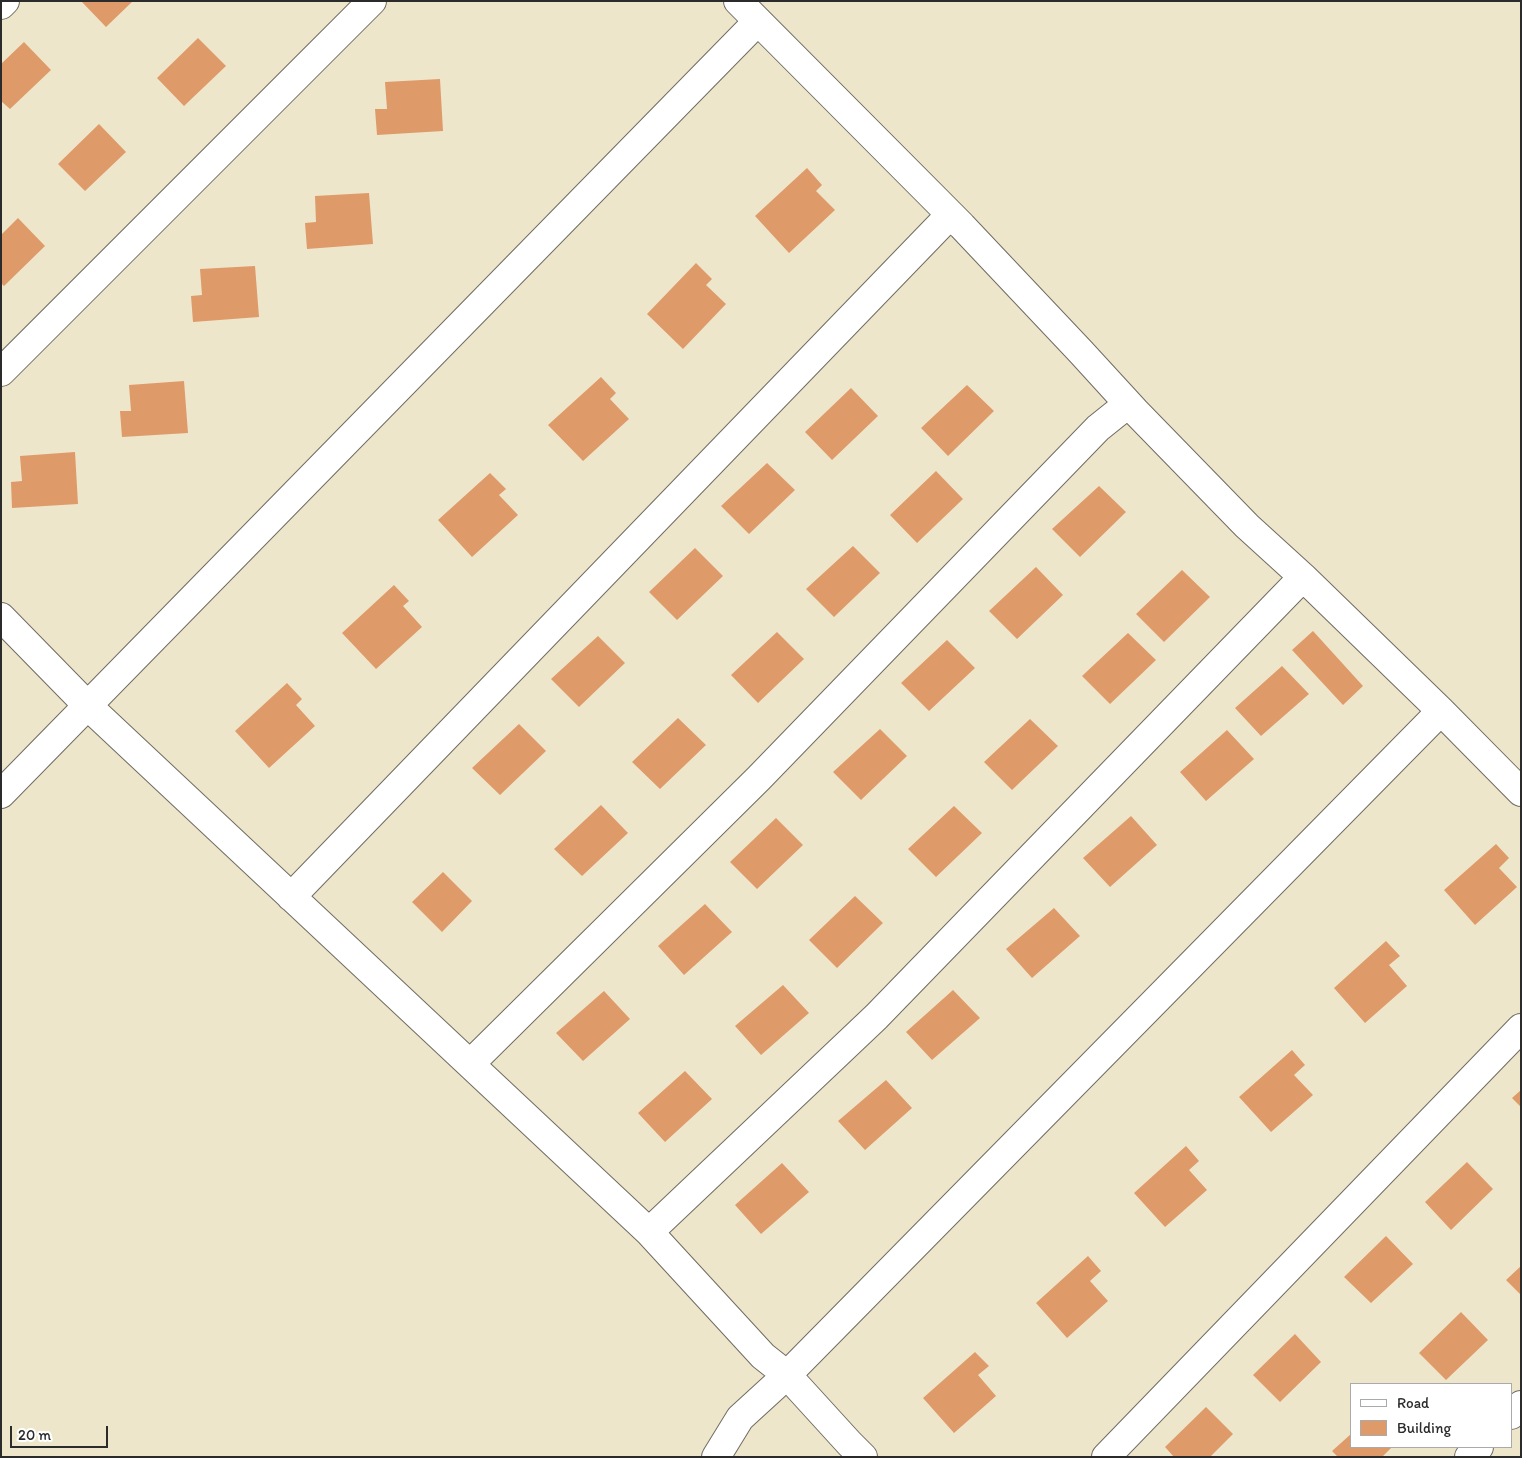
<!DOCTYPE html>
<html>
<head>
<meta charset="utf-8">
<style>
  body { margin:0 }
  #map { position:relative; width:1522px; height:1458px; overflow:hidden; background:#eee6ca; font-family:Itim,sans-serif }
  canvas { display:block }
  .frame { position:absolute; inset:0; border:2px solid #2b2b2b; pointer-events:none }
  .legend { position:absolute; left:1350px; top:1383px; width:162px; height:65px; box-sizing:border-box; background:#fff; border:1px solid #aaa; margin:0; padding:6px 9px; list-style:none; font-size:15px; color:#2b2b2b }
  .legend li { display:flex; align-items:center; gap:10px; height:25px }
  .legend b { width:25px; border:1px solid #aaa }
  .scale { position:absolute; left:10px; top:1426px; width:98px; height:22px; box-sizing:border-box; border:2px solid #2b2b2b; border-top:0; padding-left:6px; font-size:15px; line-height:18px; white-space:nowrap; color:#2b2b2b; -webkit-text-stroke:4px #fff; paint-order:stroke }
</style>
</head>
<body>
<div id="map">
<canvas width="1522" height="1458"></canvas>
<div class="frame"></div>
<ul class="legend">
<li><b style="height:6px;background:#fff"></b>Road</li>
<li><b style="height:14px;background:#df9a6a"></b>Building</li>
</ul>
<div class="scale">20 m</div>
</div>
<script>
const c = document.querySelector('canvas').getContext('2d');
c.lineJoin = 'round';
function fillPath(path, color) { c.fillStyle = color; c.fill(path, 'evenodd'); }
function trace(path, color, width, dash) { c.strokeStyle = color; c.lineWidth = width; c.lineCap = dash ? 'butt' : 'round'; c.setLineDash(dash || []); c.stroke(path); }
fillPath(new Path2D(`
  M81,1h52l-27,26z
  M198,38l28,28 -42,40 -27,-28z
  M24,42l27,28 -41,39 -9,-8v-37z
  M440,79l3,52 -66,4 -2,-26h12l-2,-27z
  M99,124l27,28 -41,39 -27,-27z
  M807,168l15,17 -6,6 19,19 -46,43 -34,-37z
  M369,193l4,51 -66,5 -2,-26 11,-1 -1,-26z
  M18,218l27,28 -41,40 -3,-3v-48z
  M696,263l16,16 -6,6 20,19 -43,45 -36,-35z
  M255,266l4,51 -66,5 -2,-26 11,-1 -2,-26z
  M601,377l15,16 -6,6 19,20 -46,42 -35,-36z
  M184,381l4,52 -66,4 -2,-26h11l-2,-26z
  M967,385l27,26 -46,45 -27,-28z
  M851,388l27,28 -46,44 -27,-28z
  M75,452l3,52 -66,4 -1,-26 11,-1 -2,-25z
  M767,463l28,27 -46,44 -28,-28z
  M936,471l27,28 -46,44 -27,-28z
  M490,473l16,16 -7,6 19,20 -46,42 -34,-37z
  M1099,486l27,26 -46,45 -28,-28z
  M853,546l27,27 -46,44 -28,-28z
  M695,548l28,28 -46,44 -28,-28z
  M1036,567l27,28 -46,44 -28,-28z
  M1182,570l28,27 -46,45 -28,-28z
  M394,585l15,16 -6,5 19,21 -46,42 -34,-36z
  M1313,631l50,55 -20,19 -51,-55z
  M777,632l27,27 -46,44 -27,-28z
  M1128,633l28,27 -46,44 -28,-28z
  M598,636l27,27 -46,44 -28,-28z
  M947,640l28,28 -46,43 -28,-28z
  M1282,666l27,28 -48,42 -26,-28z
  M287,683l15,16 -6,6 19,21 -46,42 -34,-37z
  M678,718l28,27 -46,44 -28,-27z
  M1030,719l28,27 -46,44 -28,-28z
  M519,724l27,27 -46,44 -28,-27z
  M880,729l27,27 -46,44 -28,-28z
  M1227,730l27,29 -48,42 -26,-29z
  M601,805l27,28 -46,43 -28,-27z
  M954,806l28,27 -46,44 -28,-28z
  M1131,816l26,29 -47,42 -27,-29z
  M776,818l27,27 -46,44 -27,-27z
  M1496,844l13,14 -10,10 18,19 -42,38 -31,-35z
  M443,872l29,29 -30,31 -30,-30z
  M855,896l28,27 -46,45 -28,-28z
  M705,904l27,28 -48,43 -26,-29z
  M1054,908l26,28 -48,42 -26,-29z
  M1386,941l14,15 -11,9 18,21 -42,37 -31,-35z
  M783,985l26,28 -48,42 -26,-29z
  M953,990l27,28 -48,42 -26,-28z
  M604,991l26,28 -47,42 -27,-28z
  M1292,1050l13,15 -11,10 19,20 -42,37 -32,-35z
  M685,1071l27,28 -47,43 -27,-29z
  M886,1080l26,28 -47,42 -27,-29z
  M1521,1090v17l-9,-9z
  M1186,1146l13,15 -10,9 18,20 -42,37 -31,-34z
  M1467,1162l26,27 -42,41 -26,-28z
  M782,1163l27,29 -48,42 -26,-29z
  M1386,1236l27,28 -42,39 -27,-26z
  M1088,1256l13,15 -11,10 18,20 -41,37 -31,-35z
  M1521,1266v29l-15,-15z
  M1461,1312l27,28 -42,40 -27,-27z
  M1295,1334l26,28 -41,40 -27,-27z
  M975,1352l14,14 -11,9 18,21 -42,37 -31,-35z
  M1206,1407l27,27 -23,23h-36l-9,-10z
  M1351,1434v13h41l-10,10h-44l-6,-6z`), '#df9a6a');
const street = new Path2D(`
  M738,1l224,225 119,126 54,59 112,115 56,51 138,134 80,81
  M1,5l4,-4
  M1,372l371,-371
  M1,617l88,90 560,525 114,124 24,19 62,68 14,14
  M1,794l757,-773
  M291,897l659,-682
  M470,1064l289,-286 339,-350 30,-24
  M649,1232l227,-215 427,-440
  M1511,1415l10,-10
  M716,1457l24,-39 47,-43 654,-664
  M1106,1457l415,-429
  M1469,1457l10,-10`);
trace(street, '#6f6c63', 30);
trace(street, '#fff', 28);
</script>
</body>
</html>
